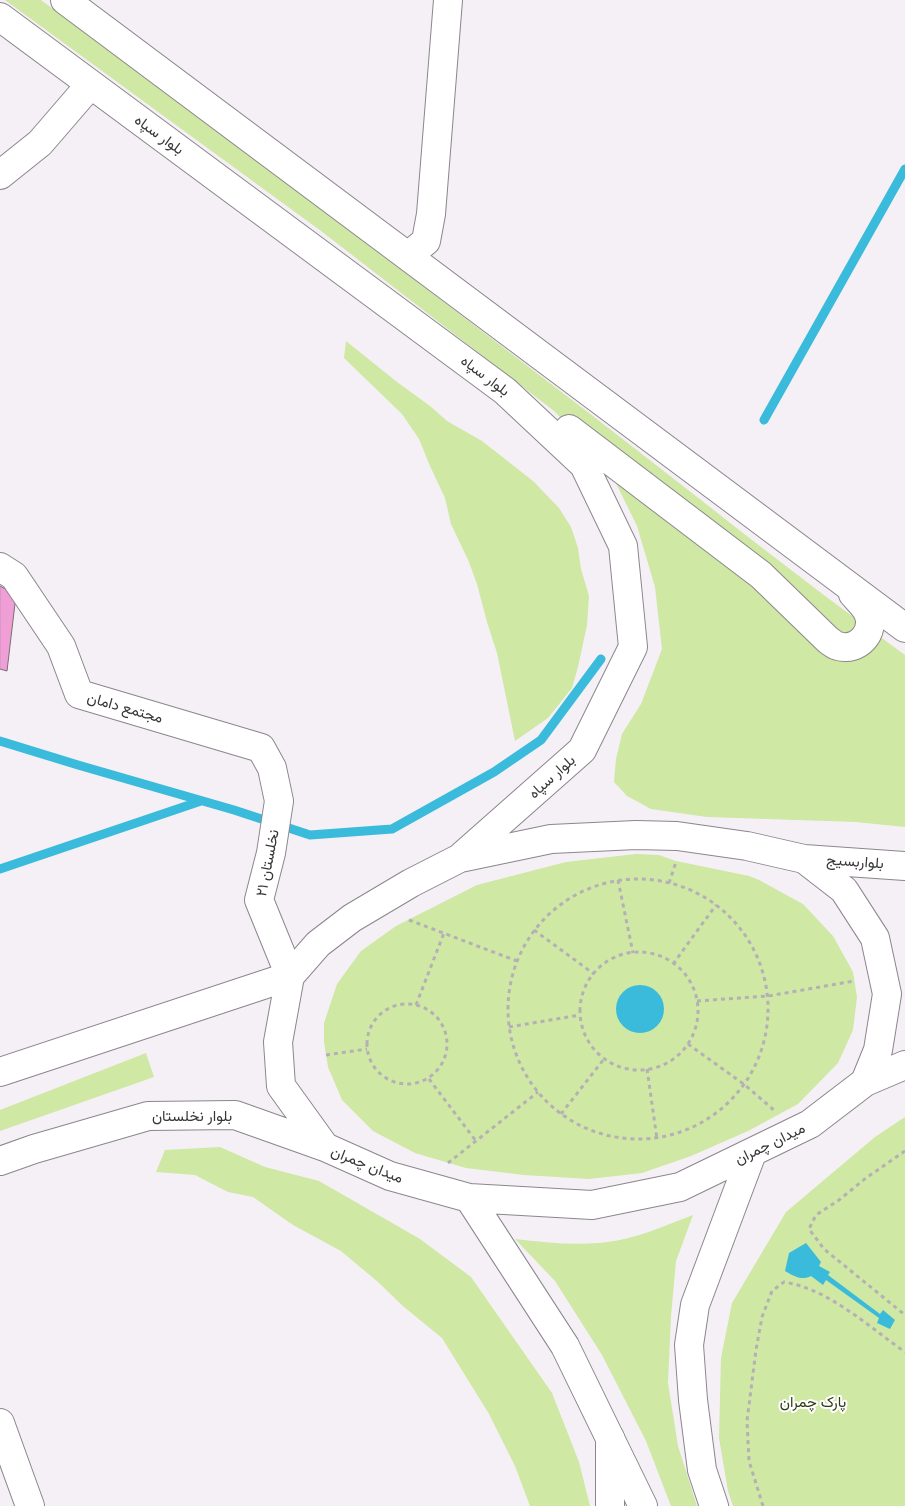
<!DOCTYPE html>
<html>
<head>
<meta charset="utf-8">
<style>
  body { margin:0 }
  canvas { display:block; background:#f5eff6 }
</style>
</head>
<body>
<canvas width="905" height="1506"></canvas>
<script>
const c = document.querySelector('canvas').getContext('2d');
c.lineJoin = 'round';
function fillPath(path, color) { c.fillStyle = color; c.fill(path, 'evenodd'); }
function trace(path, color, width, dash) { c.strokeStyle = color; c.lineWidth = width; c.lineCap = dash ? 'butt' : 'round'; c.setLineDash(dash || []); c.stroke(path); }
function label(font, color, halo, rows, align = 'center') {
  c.font = font + ' Montserrat,Vazirmatn,sans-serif'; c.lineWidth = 4; c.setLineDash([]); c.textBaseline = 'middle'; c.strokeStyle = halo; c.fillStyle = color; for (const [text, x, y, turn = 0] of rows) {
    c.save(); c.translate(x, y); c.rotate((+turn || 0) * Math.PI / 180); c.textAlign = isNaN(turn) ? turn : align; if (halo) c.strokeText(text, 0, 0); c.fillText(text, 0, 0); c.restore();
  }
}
fillPath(new Path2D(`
  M5,0h36c184,136 367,274 548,413 105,81 208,164 316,242v172l-49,-5 -149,-5 -56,-8 -24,-13 -13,-14 2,-23 6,-25 19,-30 21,-55 -7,-62 -18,-61 -31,-63 -52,-52 -233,-180z
  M346,341l51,41 33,24 17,15 35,20 51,40 26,27 12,19 7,21 3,21 8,27 -2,29 -9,42 -6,21 -24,30 -33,23 -18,-88 -10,-31 -10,-38 -8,-22 -18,-38 -6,-26 -15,-32 -11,-27 -17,-25 -58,-56z
  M636,854l23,1 17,6 73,15 10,4 44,24 30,32 20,36 4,25 -4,33 -15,33 -40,41 -50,27 -57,25 -49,17 -53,6 -65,-4 -58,-7 -51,-15 -42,-22 -31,-31 -14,-33 -4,-25v-19l13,-39 24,-33 35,-25 81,-41 89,-23z
  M146,1053l8,24 -154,54v-21z
  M905,1117v389h-172l-5,-15 -9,-53 2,-80 11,-55 54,-91 89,-75z
  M220,1147l45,20 54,14 101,58 51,38 81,116 27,69 11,44h-60l-15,-40 -26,-52 -47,-76 -38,-31 -26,-25 -37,-31 -48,-26 -40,-28 -25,-5 -33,-17 -39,-3 9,-22z
  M693,1215l-17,46 -5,55 -3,67 10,63 19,60h-26l-25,-65 -44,-86 -47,-74 -40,-42c34,4 70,8 105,1 25,-5 49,-16 73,-25z`), '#cfe8a3');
fillPath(new Path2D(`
  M616 1009a24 24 0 1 1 48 0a24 24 0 1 1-48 0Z
  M806,1243l15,19 -2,4 11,6 -2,3 52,39 3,-4 12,10 -5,9 -13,-6 2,-5 -53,-38 -3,5 -12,-9c-9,5 -18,0 -26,-5l4,-18z`), '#3bbbdb');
trace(new Path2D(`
  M764,420l141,-251
  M0,741l78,24 156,45 76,25 82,-6 102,-57 47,-32 60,-81
  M0,869l201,-68`), '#3bbbdb', 9);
const building = new Path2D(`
  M0,586l16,9 -9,76 -7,-2z`);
fillPath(building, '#ef9fd5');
trace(building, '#777074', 1);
const minor = new Path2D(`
  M0,175l40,-32 50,-58
  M408,256l18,-15 5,-27 17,-214
  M0,567l14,9 47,70 18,48 182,54 11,20 7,33 -8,52 -12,47 31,76
  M0,1423l30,83
  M610,1506v-68`);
const major = new Path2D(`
  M65,0l840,628
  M0,17l505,374 79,74 39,81 10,101 -51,103 -120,106
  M569,429l192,146 67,65c3,2 6,5 10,6 20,6 38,-14 30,-33 -3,-7 -10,-13 -15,-19
  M804,859l40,31 31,48 12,56 -9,56 -13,32 -55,42 -130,63 -88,18 -123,-7 -79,-22 -65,-29 -44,-61 -3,-44 12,-66 28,-32 34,-26 59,-35 49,-25 91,-19 85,-4 41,1 70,10 57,13 101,7
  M0,1072l290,-96
  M865,1082l40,-17
  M0,1161l34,-12 114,-33 87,-1 90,32
  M469,1198l96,148 78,160
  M714,1506l-12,-36 -9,-70 -4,-55 6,-40 57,-152`);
trace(minor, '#8c868d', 30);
trace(major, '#8c868d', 30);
trace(new Path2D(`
  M508 1009a130 130 0 1 1 260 0a130 130 0 1 1-260 0Z
  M618,880l15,73
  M669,883l7,-21
  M409,920l108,41
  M534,930l60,44
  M580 1011a59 59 0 1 1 118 0a59 59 0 1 1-118 0Z
  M673,964l43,-59
  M697,1001l71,-5 86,-15
  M367 1044a40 40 0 1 1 80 0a40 40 0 1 1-80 0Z
  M416,1005l28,-72
  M509,1027l71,-12
  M688,1044l57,41 30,26
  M326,1055l41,-6
  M647,1069l10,70
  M429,1079l47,62
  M561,1114l43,-55
  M905,1151l-39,27 -27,22 -23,15 -7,14 15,20 81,66
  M448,1163l90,-71
  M763,1506l-14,-45 -2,-40 9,-71 6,-33 10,-26 12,-9c45,7 85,45 121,70`), '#b5b0b6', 3, [4, 4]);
trace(minor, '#fff', 28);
trace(major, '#fff', 28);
label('15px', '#383638', '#fff', [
  ["بلوار سپاه",159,135,36],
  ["بلوار سپاه",485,376,37],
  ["مجتمع دامان",125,708,16],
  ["بلوار سپاه",552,777,-42],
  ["بلواربسیج",855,862,4],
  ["نخلستان ۲۱",268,863,-79],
  ["بلوار نخلستان",192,1117],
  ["میدان چمران",770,1144,-26],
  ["میدان چمران",367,1165,22]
]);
label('15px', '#2e3915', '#fff', [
  ["پارک چمران",813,1403]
]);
</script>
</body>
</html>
